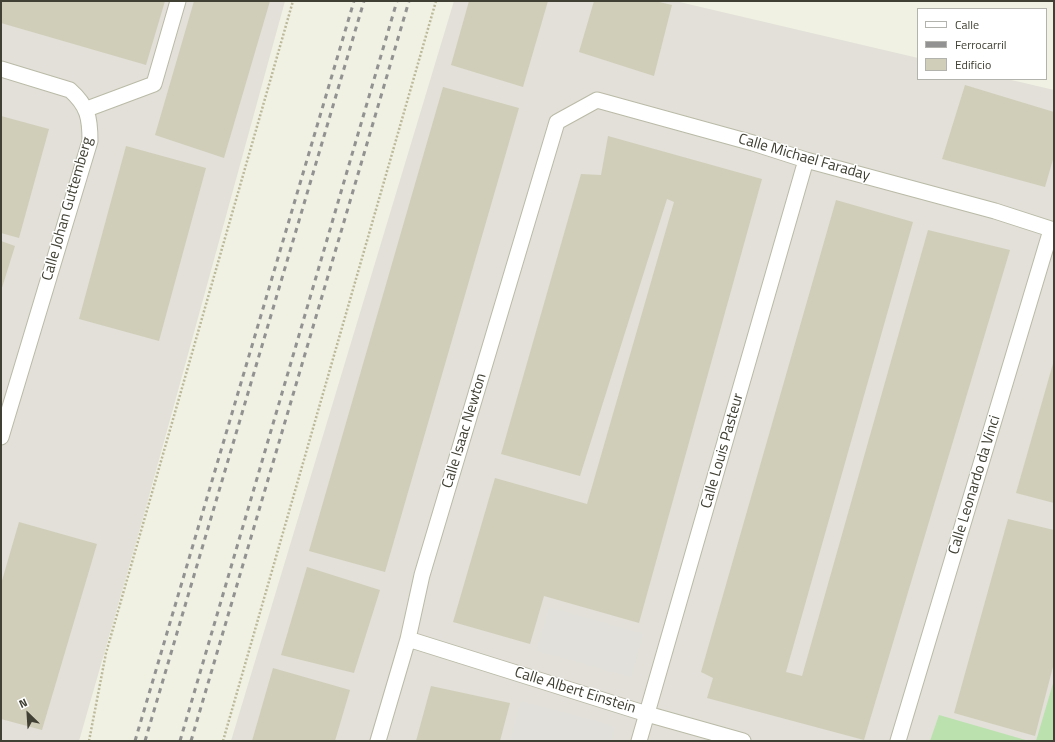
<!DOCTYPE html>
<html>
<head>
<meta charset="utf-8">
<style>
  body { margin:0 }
  #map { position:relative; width:1055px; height:742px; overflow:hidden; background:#f0f0e3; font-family:"Titillium Web",sans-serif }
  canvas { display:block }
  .frame { position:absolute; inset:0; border:2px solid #414034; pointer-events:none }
  .legend { position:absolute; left:917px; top:8px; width:130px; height:72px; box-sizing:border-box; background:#fff; border:1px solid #b3b3ae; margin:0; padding:5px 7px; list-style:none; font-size:12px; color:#414034 }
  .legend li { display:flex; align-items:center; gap:8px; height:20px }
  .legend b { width:20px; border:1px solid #b3b3ae }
  .north { position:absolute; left:8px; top:694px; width:40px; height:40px; -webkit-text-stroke:3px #fff; paint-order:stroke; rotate:335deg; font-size:11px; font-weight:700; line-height:16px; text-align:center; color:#414034 }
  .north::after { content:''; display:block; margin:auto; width:14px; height:18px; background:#414034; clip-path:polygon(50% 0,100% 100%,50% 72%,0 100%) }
</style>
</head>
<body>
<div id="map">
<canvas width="1055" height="742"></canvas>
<div class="frame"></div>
<ul class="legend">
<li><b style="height:5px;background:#fff"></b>Calle</li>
<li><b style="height:5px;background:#929292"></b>Ferrocarril</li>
<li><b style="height:11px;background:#d0ceb9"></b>Edificio</li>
</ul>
<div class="north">N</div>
</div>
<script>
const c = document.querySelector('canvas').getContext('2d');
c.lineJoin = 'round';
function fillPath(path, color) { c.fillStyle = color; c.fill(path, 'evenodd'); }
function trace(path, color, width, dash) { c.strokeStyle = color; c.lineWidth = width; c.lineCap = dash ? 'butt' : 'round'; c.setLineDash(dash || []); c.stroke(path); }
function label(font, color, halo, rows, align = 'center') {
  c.font = font + ' "Titillium Web",sans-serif'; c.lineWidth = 3; c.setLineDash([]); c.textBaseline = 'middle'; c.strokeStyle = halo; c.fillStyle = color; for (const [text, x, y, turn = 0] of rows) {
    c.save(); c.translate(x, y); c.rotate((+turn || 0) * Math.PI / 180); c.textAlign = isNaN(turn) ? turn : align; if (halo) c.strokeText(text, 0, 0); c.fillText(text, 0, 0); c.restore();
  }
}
fillPath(new Path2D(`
  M1,1h284l-142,517 -64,223h-78z
  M454,1h221l243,57v21h89l47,11v651h-823z`), '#e2e0d8');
fillPath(new Path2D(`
  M1054,680v61h-18z
  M939,715l90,26h-99z`), '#bbe2ae');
fillPath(new Path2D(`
  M549,607l94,27 -12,43 -94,-26z
  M521,701l94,25 -4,15h-101z`), '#e1e0db');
fillPath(new Path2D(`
  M1,1h164l-19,64 -145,-42z
  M194,1h76l-46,157 -69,-23z
  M469,1h79l-25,86 -72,-22z
  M594,1h61l17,4 -18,71 -75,-24z
  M965,85l89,27v44l-9,31 -103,-28z
  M443,87l76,21 -134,464 -76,-21z
  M1,116l48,13 -30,109 -18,-5z
  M608,136l154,43 -123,444 -95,-27 -14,48 -77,-22 42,-144 92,26 87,-302 -7,-3 -87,277 -79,-22 80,-280 20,1z
  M126,146l80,22 -47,173 -80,-22z
  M836,200l77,22 -127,450 16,4 126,-446 82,20 -146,490 -157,-42 6,-20 -12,-6z
  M1,241l14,5 -14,45z
  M1054,360v143l-38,-10z
  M1008,519l46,11v133l-19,73 -81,-23z
  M19,522l78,22 -55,186 -41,-11v-135z
  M307,567l73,23 -26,83 -73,-18z
  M273,668l77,22 -15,51h-83z
  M431,686l79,17 -10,38h-84z`), '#d0ceb9');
const street = new Path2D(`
  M1,69l69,21c18,16 20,28 20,51l-89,296
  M87,109l67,-25 24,-83
  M408,639l239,75 96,27
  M378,741l30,-102 14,-64 135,-453 40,-22 156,43 53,17 189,51 59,19
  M639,741l167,-581
  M898,741l153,-511`);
trace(street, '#babaa7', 17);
trace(new Path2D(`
  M89,741l17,-88 187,-652
  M223,741l213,-740`), '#bbb999', 2.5, [2, 2]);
trace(street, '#fff', 15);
trace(new Path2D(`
  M135,741l219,-740
  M145,741l219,-740
  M180,741l217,-740
  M191,741l218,-740`), '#929292', 3, [5, 5]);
label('15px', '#414034', '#fff', [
  ["Calle Michael Faraday",804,158,16],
  ["Calle Johan Guttemberg",68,209,-74],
  ["Calle Isaac Newton",465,431,-73],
  ["Calle Louis Pasteur",723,451,-74],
  ["Calle Leonardo da Vinci",975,485,-73],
  ["Calle Albert Einstein",575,691,17]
]);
</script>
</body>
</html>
